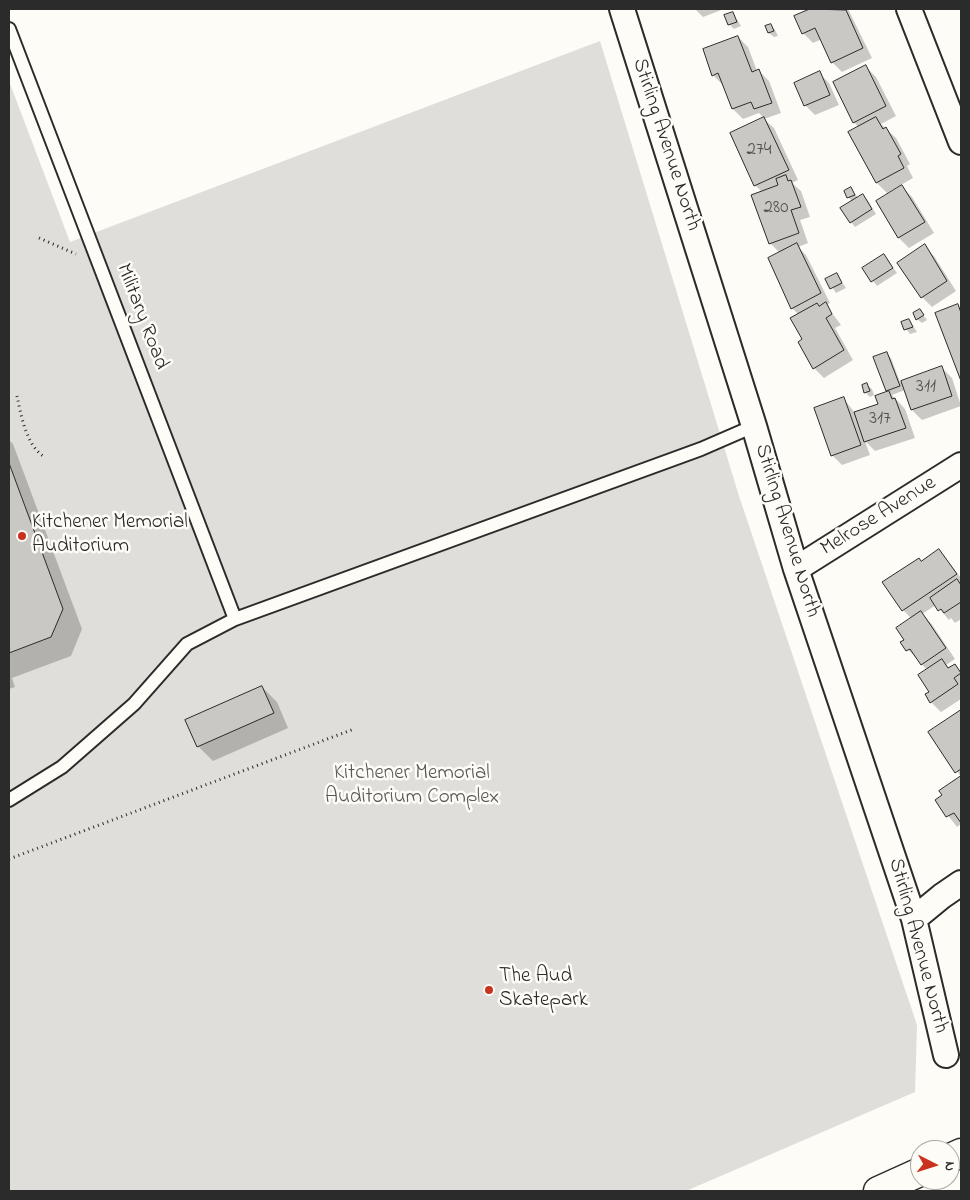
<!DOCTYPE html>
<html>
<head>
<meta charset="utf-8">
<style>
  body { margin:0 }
  #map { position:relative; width:970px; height:1200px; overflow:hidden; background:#fdfcf7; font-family:"Indie Flower",sans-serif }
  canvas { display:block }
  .frame { position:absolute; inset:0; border:10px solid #2b2b2b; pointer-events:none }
  .north { position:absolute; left:910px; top:1140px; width:50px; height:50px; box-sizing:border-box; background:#fdfcf7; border:1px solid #a9a8a5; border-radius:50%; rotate:95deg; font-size:14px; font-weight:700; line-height:20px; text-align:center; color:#2b2b2b }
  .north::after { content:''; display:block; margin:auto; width:18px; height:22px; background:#c8321e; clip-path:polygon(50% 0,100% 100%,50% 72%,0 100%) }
</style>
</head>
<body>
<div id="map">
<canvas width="970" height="1200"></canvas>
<div class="frame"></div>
<div class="north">N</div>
</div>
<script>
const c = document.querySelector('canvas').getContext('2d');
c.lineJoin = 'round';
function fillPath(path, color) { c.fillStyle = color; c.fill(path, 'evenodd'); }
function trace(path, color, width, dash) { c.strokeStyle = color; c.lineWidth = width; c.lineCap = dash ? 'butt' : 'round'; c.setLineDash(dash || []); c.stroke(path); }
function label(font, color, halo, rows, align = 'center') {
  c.font = font + ' "Indie Flower",sans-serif'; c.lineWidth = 5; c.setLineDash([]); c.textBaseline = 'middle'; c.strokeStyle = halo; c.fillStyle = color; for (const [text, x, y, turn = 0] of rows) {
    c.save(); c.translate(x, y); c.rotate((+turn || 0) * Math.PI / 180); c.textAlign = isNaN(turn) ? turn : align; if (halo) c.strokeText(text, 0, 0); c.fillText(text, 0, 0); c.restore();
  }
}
fillPath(new Path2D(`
  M600,41l139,455 178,529 -2,67 -229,99h-677v-1110l61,161z`), '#dfdeda');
fillPath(new Path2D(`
  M695,9h29l-21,8z
  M813,9h35l24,49 -30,14 -10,-10 -10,-23 -9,4 -10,-10 -7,-17z
  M733,13l8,13 -7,3 -5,-5z
  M771,25l4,5 3,6 -4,1 -5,-4 -2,-6z
  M738,37l10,10 9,24h2l10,10 12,32 -17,6 10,9 24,52 -6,3 9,8 9,26 -10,3 8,23 -10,4 8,8 24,48 -4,2 15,20 -6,3 18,32 -29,18 -10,-10 -15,-53 -7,-7 -12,-55 -10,-10 -8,-51 -7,-7 9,-67 -5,-5 -16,6 -10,-10 -9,-23 -11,-11z
  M866,67l10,10 20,39 -15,8 15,14 14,26 -3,2 6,12 -26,15 -10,-10 -28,-50 10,-5 -5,-6z
  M819,73l10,10 10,22 -24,10 -10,-10z
  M902,187l10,10 22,36 -25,15 -10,-10 -21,-36z
  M851,189l7,9 4,-3 5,5 9,14 -21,13 -4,-5 1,-21 -4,-4z
  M924,246l10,10 22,35 -24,16 -10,-10z
  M884,255l13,18 -20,13 -13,-17z
  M836,274l10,14 -10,5 -9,-14z
  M957,305l4,4v68l-24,-64z
  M920,311l7,9 -5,3 -5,-4z
  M909,320l8,12 -7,2 -8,-11z
  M886,353l5,5 9,24 42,-14 10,10 9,28 -39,14 -10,-10 -7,-20 -13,5 13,14 10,29 -40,13 -10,-10 5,14 -28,10 -10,-10 12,-56 11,14 25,-9 9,-12 -2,-2z
  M867,385l5,4 2,6 -4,2 -5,-5z
  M9,440l4,4 69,185 -11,27 -59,22 3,9 -6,2z
  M939,550l22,28v41l-6,4 -4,-5 -2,2 -13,-15 -14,9 9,9 24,36 -9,6 4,4 5,-4 6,7v27l-20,13 -10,-10 -4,-32 -25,-27 4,-3 6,-21 -9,-9 18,-48z
  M262,687l15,15 11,26 -75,33 -15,-15z
  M961,711v66l-31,-45z
  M961,777v47l-4,3 -21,-27 8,-5 -3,-4z`), '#0003');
const building = new Path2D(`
  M810,9l36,1 17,38 -32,15 -16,-35 -13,6 -8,-18z
  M733,12l4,10 -9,3 -4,-10z
  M771,24l3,7 -6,2 -3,-7z
  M738,36l14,36 7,-3 13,34 -18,6 -3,-7 -19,7 -14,-36 -6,3 -9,-27z
  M866,65l20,41 -33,17 -20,-41z
  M820,71l10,24 -26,11 -10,-23z
  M764,117l25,53 -35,16 -24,-53z
  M876,117l7,12 3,-2 15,27 -3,2 6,12 -28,15 -28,-51z
  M786,175l2,6 3,-1 10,27 -10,3 8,23 -30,11 -18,-49 27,-10 -2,-6z
  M902,185l23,37 -27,16 -22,-37z
  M851,187l4,8 -8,3 -3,-7z
  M863,194l9,15 -22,14 -10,-15z
  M797,243l24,50 -30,16 -23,-51z
  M925,244l22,37 -26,17 -24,-35z
  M884,254l9,14 -22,14 -9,-14z
  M837,273l5,10 -12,6 -5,-10z
  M826,302l6,12 -6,4 18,32 -31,19 -15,-27 4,-3 -12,-21 27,-15 2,3z
  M958,304l3,9v68l-26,-68z
  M920,309l4,6 -8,5 -3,-7z
  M909,319l4,8 -9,3 -3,-8z
  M887,352l13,34 -14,5 -13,-34z
  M942,366l10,30 -41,14 -10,-29z
  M867,383l3,8 -6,2 -2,-8z
  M889,391l3,8 3,-1 11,30 -42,14 -10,-30 24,-8 -3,-8z
  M844,397l17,48 -30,11 -17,-48z
  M9,463l54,146 -12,28 -42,16z
  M939,549l18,25 -55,37 -20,-29 37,-24 2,3z
  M957,579l4,6v17l-17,11 -3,-4 -3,2 -8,-13z
  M921,611l25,37 -25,17 -11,-16 -4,2 -6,-9 4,-2 -8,-12z
  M942,659l6,9 7,-4 6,9 -7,5 4,6 -28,19 -5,-9 4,-2 -11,-17z
  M262,686l12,27 -77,34 -12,-27z
  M961,710v59l-6,4 -27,-41z
  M961,776v47l-7,-10 -8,4 -11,-17 7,-5 -3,-4z`);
fillPath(building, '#c9c8c4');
trace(building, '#2b2b2b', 1);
const service = new Path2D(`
  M9,29l226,590
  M9,800l53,-33 72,-63 53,-60 48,-25 466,-170 53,-23`);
const minor = new Path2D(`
  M622,9l132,417 42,143 118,350 32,136
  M909,9l52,133
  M796,569l165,-104
  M914,919l28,-23 19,-13`);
const motorway = new Path2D(`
  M950,1158l11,-5
  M878,1191l42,-19`);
trace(service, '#2b2b2b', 16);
trace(minor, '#2b2b2b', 28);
trace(motorway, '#2b2b2b', 31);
trace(new Path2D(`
  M39,238l37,16
  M17,396c4,19 9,48 26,60
  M9,859l345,-130`), '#2b2b2b', 3, [1, 4]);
trace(service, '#fdfcf7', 12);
trace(minor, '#fdfcf7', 24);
trace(motorway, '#fdfcf7', 28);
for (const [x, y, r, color] of [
  [22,536,5,"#c8321e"],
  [489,990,5,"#c8321e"]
]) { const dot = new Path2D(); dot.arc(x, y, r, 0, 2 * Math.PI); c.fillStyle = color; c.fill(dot); trace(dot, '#fdfcf7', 2); }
label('19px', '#525251', null, [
  ["274",759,151],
  ["280",776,209],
  ["311",926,388],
  ["317",880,420]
]);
label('21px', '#2b2b2b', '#fdfcf7', [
  ["Stirling Avenue North",665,145,72],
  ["Military Road",141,317,69],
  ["Melrose Avenue",879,517,-32],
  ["Stirling Avenue North",786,531,73],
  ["Stirling Avenue North",917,946,75]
]);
label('21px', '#2b2b2b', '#fdfcf7', [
  ["Kitchener Memorial",32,524],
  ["Auditorium",32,548],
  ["The Aud",499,978],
  ["Skatepark",499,1002]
], 'left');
label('21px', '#585857', '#fdfcf7', [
  ["Kitchener Memorial",412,775],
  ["Auditorium Complex",412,799]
]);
</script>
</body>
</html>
